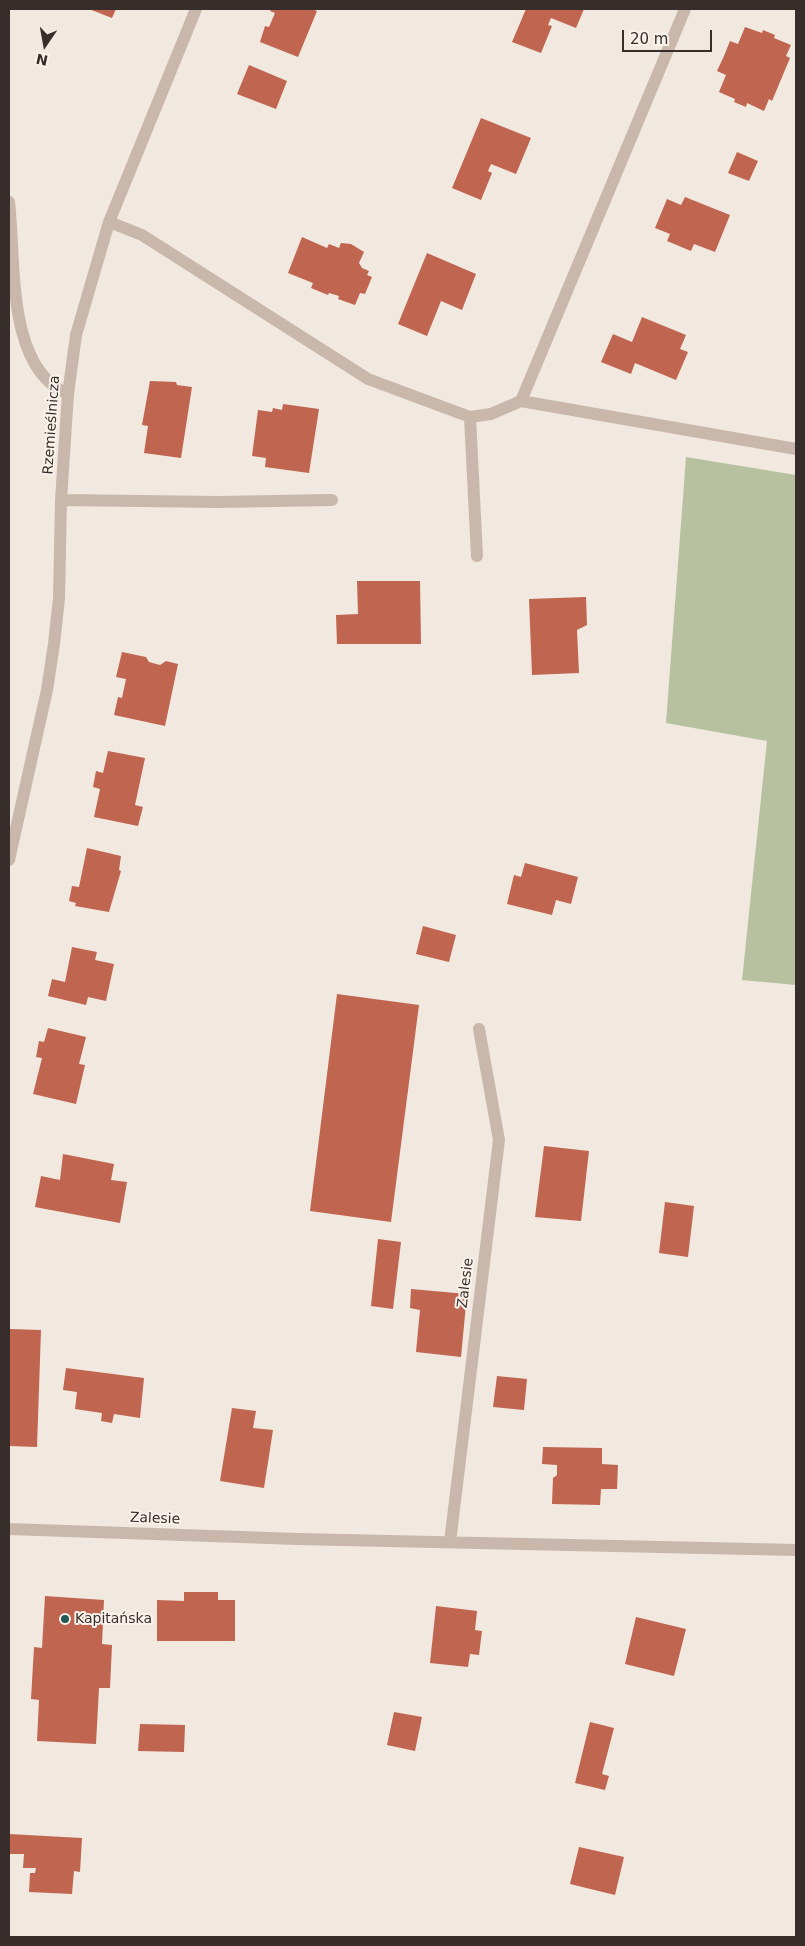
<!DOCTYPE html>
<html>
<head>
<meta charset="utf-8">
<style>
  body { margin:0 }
  #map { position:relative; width:805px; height:1946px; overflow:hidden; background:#f1e8df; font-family:"DejaVu Sans",sans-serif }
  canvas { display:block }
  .frame { position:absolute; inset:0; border:10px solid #372d2a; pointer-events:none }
  .north { position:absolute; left:20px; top:20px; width:50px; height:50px; -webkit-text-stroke:4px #f9f2eb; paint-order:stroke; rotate:192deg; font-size:14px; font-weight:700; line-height:20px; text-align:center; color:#372d2a }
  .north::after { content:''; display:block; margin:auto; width:18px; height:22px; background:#372d2a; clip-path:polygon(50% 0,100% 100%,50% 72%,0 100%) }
  .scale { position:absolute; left:622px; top:30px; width:90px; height:22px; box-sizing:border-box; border:2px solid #372d2a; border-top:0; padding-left:6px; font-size:15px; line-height:18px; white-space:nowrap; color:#372d2a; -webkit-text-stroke:4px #f9f2eb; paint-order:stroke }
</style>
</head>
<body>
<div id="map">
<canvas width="805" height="1946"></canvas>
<div class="frame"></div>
<div class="north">N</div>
<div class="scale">20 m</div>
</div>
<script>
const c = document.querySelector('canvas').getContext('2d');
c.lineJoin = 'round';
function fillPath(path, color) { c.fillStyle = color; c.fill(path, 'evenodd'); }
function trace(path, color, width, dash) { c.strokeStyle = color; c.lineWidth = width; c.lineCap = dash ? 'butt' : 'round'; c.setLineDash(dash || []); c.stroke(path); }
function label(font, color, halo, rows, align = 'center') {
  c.font = font + ' "DejaVu Sans",sans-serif'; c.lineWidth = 4; c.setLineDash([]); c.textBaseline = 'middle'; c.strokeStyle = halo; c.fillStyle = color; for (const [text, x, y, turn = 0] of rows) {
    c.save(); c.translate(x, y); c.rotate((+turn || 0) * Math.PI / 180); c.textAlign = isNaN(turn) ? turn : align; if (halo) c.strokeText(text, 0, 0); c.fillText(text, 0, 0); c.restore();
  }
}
fillPath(new Path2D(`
  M686,457l110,18v510l-54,-5 25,-239 -101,-18z`), '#b7c09f');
fillPath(new Path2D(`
  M89,9h27l-4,9z
  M271,9h41l5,2 -19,46 -38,-15 5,-16 4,1 6,-14 -5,-2z
  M526,9h58l-8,19 -25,-10 -3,7 4,1 -11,27 -29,-11z
  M745,27l17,6 1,-3 12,5 -1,3 17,7 -5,11 4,2 -18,43 -3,-2 -5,12 -17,-8 -1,4 -12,-5 1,-3 -16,-7 7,-17 -9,-4 7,-15 6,-15 8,3z
  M249,65l38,16 -11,28 -39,-15z
  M481,118l50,20 -15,36 -25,-10 -3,7 4,2 -11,27 -29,-12z
  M737,152l21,9 -9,20 -21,-8z
  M685,197l45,18 -15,37 -21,-8 -3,7 -24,-10 3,-7 -15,-6 12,-29 14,6z
  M302,237l25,11 2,-4 10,4 2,-5 10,1 13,8 -5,11 3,5 7,3 -2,4 5,2 -7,17 -5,-1 -5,12 -17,-6 1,-3 -10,-3 -1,2 -17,-7 2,-5 -25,-10z
  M427,253l49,21 -14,36 -21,-9 -14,35 -29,-12z
  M642,317l44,18 -6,14 8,3 -12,28 -41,-17 -4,11 -30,-12 12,-28 19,8z
  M150,381l26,1 1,3 15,2 -11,71 -37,-5 4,-27 -6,-1z
  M283,404l36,5 -10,64 -44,-6 1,-9 -14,-2 6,-46 14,2 1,-4 9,2z
  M357,581h63l1,63h-84l-1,-29 22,-1z
  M586,597l1,28 -10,5 2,43 -47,2 -3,-76z
  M122,652l24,5 3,5 11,3 6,-4 12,3 -13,62 -51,-11 4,-18 4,1 4,-19 -10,-2z
  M108,751l37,7 -10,47 8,2 -5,19 -44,-9 6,-28 -7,-2 3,-16 7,2z
  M87,848l34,8 -2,14 2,1 -12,41 -34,-6 1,-3 -7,-2 3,-15 7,1z
  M525,863l53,14 -7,27 -15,-4 -4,15 -45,-11 7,-29 7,2z
  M423,926l33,9 -7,27 -33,-8z
  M72,947l25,5 -2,8 19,4 -8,37 -18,-4 -2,8 -38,-9 4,-17 13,3z
  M337,994l82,11 -28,217 -81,-11z
  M48,1028l38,9 -7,27 6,1 -9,39 -43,-10 9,-36 -6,-1 3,-16 5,1z
  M544,1146l45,5 -8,70 -46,-4z
  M63,1154l51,10 -3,16 16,2 -7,41 -85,-16 6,-31 19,4z
  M665,1202l29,4 -6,51 -29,-4z
  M378,1239l23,3 -8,67 -22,-3z
  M411,1289l56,5 -6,63 -45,-5 4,-42 -10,-2z
  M9,1329l32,1 -4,117 -28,-1z
  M66,1368l78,10 -4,40 -26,-4 -2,9 -11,-2 1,-8 -27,-4 2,-17 -14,-2z
  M497,1376l30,3 -3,31 -31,-3z
  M232,1408l24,3 -3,17 20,2 -9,58 -44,-7z
  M543,1447l59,1v16l16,1 -1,24h-16l-1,16 -48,-1 1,-26 4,-3v-10l-15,-1z
  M184,1592h34v8h17v41h-78v-41l27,1z
  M45,1596l59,4 -2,44 10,1 -2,43h-11l-3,56 -59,-3 2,-41 -8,-1 3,-52 8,1z
  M436,1606l41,5 -2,19 7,1 -3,24 -9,-1 -2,13 -38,-4z
  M636,1617l50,12 -12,47 -49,-12z
  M394,1712l28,5 -7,34 -28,-6z
  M590,1722l24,6 -12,46 7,2 -4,14 -30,-7z
  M140,1724l45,1 -1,27 -46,-1z
  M9,1834l73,4 -2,34 -6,-1 -2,23 -43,-2 1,-19h5l1,-5h-13l1,-14h-15z
  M579,1847l45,10 -9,38 -45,-11z`), '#bf6550');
trace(new Path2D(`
  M9,202c7,56 -4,166 59,192
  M109,222l33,13 226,144 102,38 21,-3 30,-13 164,-392
  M521,401l275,48
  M470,417l7,139
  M61,500l157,2 114,-2
  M9,860l38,-170 7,-46 5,-46 2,-98 7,-106 8,-59 33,-113 87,-213
  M9,1529l289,10 498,11
  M450,1542l49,-402 -20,-111`), '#c9b7ab', 12);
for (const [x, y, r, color] of [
  [65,1619,5,"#225657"]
]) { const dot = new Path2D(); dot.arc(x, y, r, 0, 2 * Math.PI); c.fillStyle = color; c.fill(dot); trace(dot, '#f9f2eb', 2); }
label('14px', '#372d2a', '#f9f2eb', [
  ["Rzemieślnicza",52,425,-86],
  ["Zalesie",466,1283,-83],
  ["Zalesie",155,1519,2]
]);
label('14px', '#372d2a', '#f9f2eb', [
  ["Kapitańska",75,1619]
], 'left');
</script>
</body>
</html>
